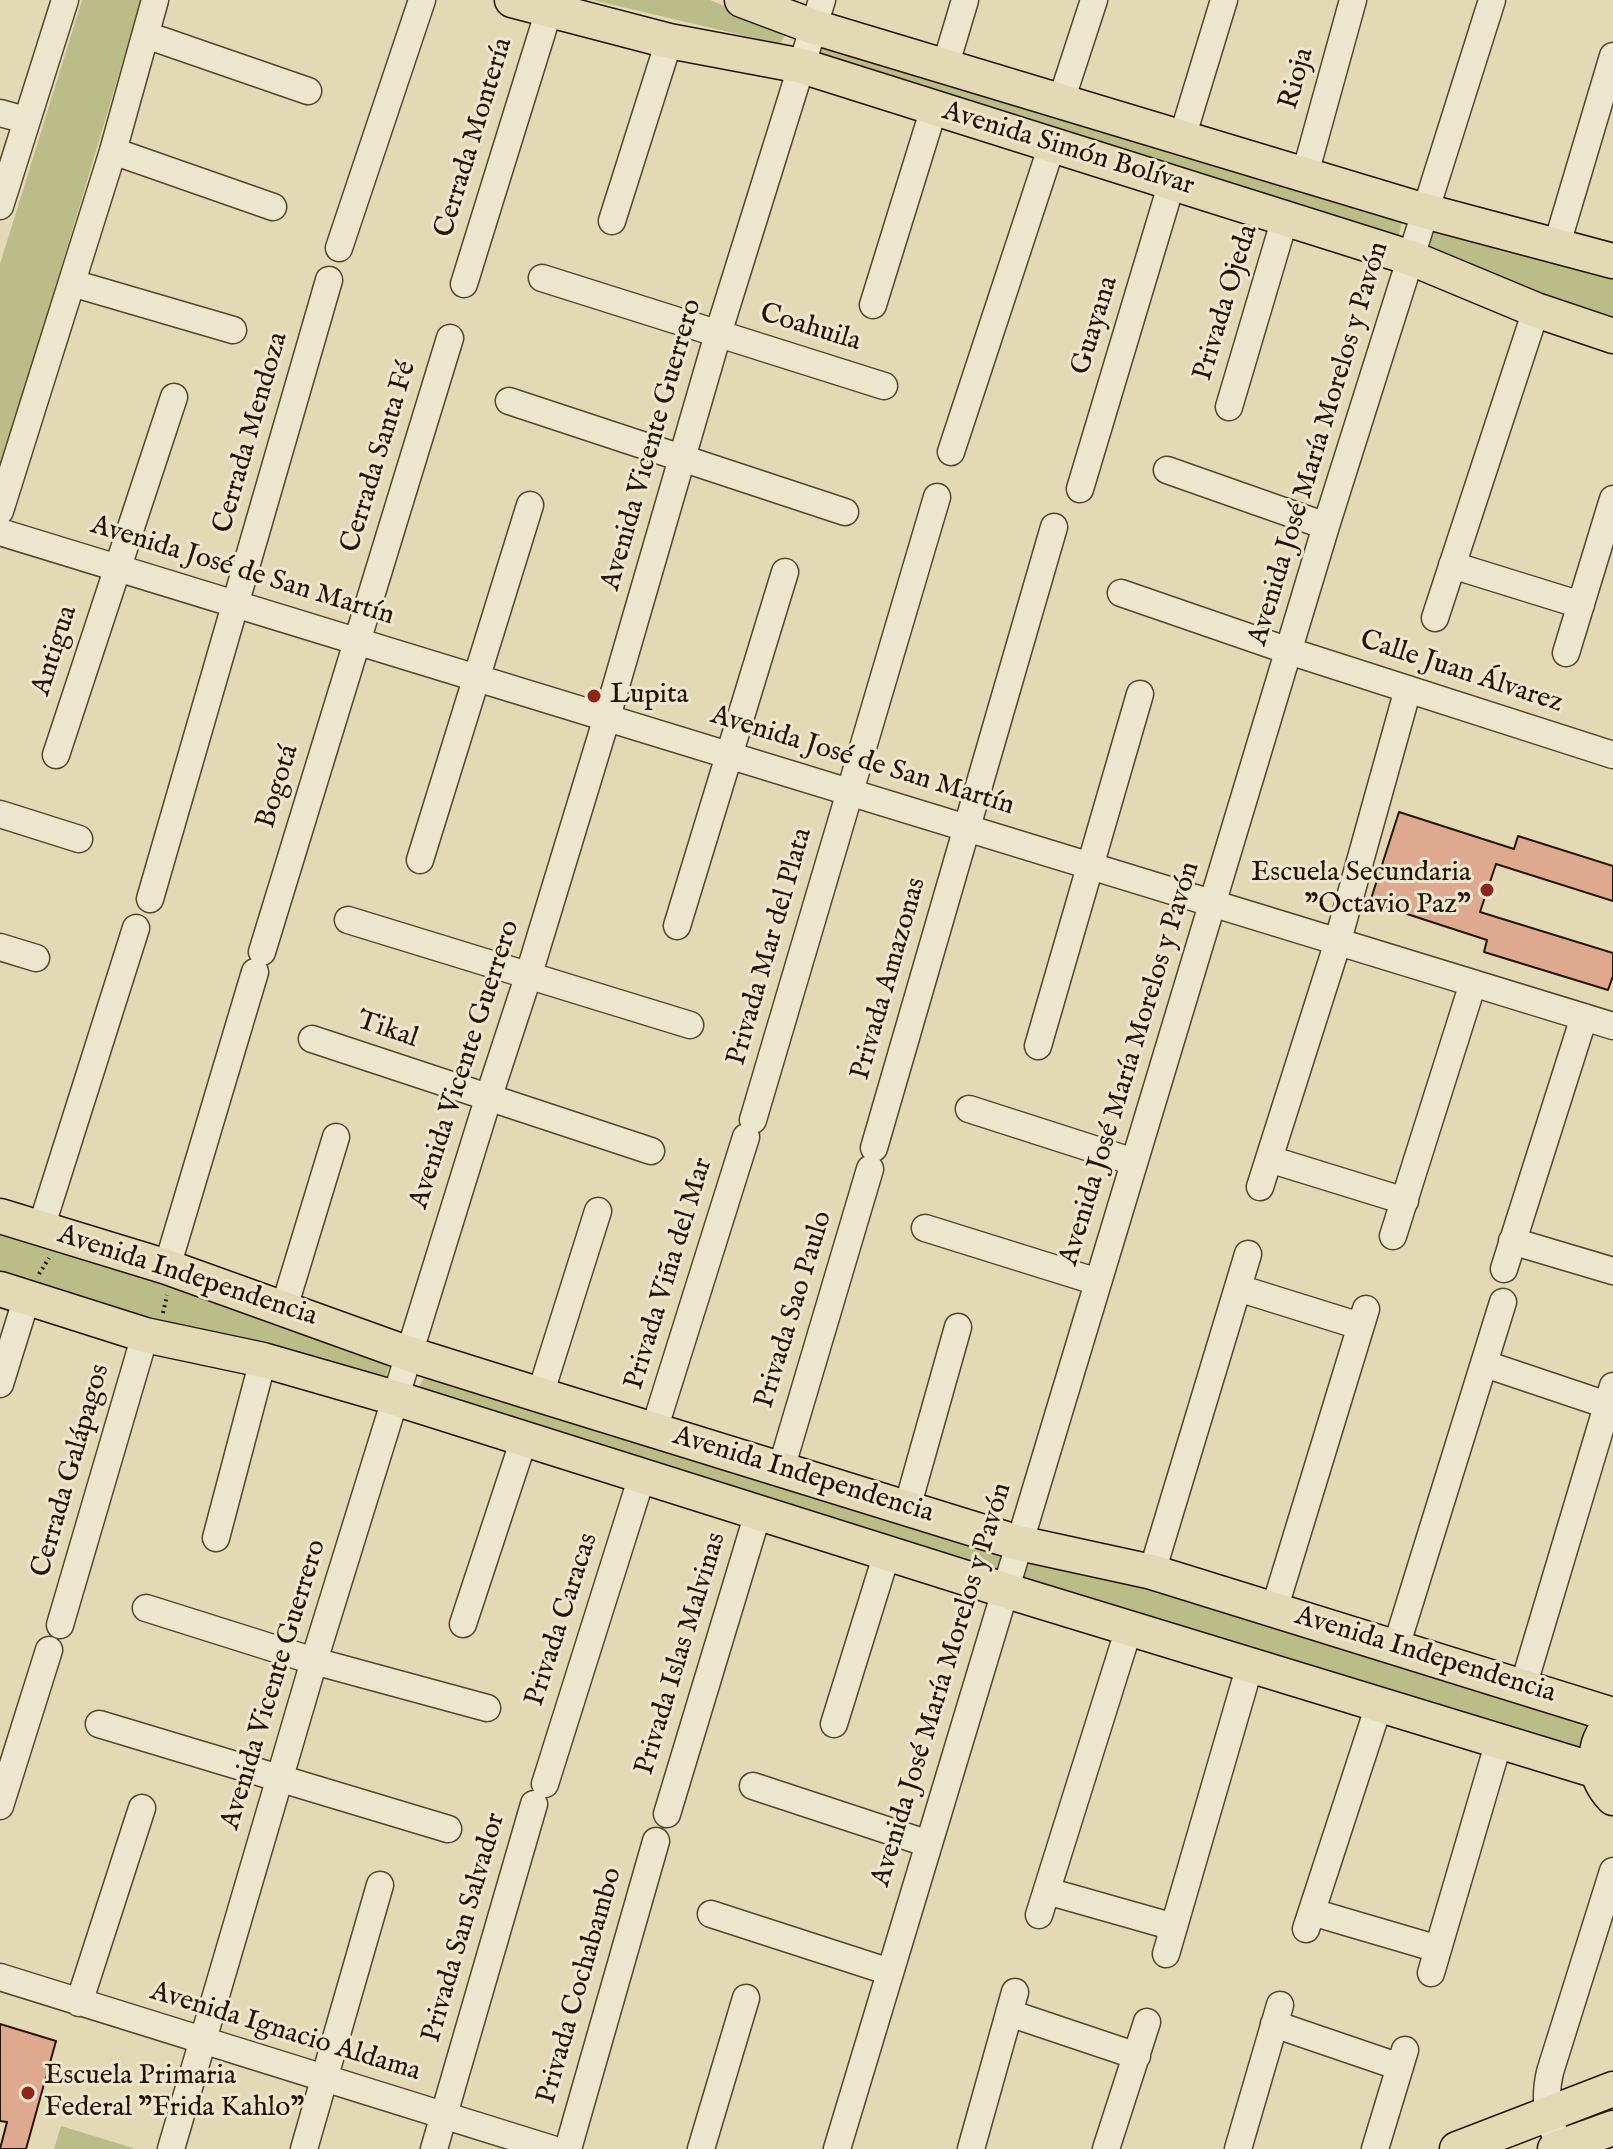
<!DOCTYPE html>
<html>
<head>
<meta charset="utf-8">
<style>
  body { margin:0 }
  canvas { display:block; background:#e3d9b5 }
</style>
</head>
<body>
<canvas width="1613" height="2149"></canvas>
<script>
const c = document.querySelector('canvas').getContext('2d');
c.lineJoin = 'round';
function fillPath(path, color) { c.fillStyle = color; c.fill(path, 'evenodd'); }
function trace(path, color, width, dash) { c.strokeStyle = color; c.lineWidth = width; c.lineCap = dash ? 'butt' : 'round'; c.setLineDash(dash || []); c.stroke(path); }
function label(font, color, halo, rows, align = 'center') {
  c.font = font + ' "IM FELL English",serif'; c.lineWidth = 6; c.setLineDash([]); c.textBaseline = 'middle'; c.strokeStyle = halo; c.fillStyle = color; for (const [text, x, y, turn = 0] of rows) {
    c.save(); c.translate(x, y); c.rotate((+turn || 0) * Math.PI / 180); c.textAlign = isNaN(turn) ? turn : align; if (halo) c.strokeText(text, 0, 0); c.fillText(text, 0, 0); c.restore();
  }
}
fillPath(new Path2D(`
  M82,0h59l-141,472v-208z
  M592,0h118l77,32 -7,12z
  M817,39l587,174 -7,30 -581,-189z
  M1433,224l180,40v57l-45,-14 -143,-59z
  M0,1231l282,86 107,49 -3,10 -214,-46 -172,-53z
  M425,1375l581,173 -10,24 -580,-179z
  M1027,1555l120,27 448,138 -11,31 -566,-171z
  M61,2126l72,22v1h-79z`), '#bbbd88');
const building = new Path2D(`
  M1399,812l115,37 4,-13 95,30v35l-117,-37 -16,48 133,41v23l-5,14 -124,-38 3,-12 -117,-38z
  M0,2024l56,17 -30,108h-26l7,-27 -7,-1z`);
fillPath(building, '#dfa990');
trace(building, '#251400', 2);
const minor = new Path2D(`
  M146,35l162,56
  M945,67l20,-67
  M1061,101l33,-101
  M0,113l26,7
  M1182,138l42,-138
  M113,151l160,56
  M1305,174l48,-174
  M0,206l65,-206
  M612,221l57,-180
  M1557,244l56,-188
  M339,248l83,-248
  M542,278l342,108
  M72,283l161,47
  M464,284l85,-274
  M873,305l61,-197
  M509,401l336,111
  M1229,407l56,-189
  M951,452l101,-307
  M1167,470l159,56
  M1080,489l92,-307
  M0,511l113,-360 42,-151
  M0,532l1613,494
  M1452,565l129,40
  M1121,593l168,58 324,104
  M1435,618l101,-308
  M1566,653l47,-154
  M56,755l118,-358
  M0,814l79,25
  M420,860l110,-355
  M150,899l179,-619
  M348,920l342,105
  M677,926l108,-354
  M0,947l36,11
  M262,952l188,-614
  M312,1039l339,112
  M1038,1046l102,-352
  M969,1109l165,53
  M753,1120l184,-623
  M874,1148l180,-621
  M1269,1159l136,42
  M1260,1187l75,-236 73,-262
  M41,1228l95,-300
  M925,1228l173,54
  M1393,1236l80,-253
  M1512,1241l101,30
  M167,1267l88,-295
  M1504,1269l80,-252
  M1238,1288l122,38
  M284,1308l52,-171
  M1485,1364l122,41
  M0,1384l27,-87
  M540,1395l58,-184
  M654,1430l92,-293
  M781,1469l89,-300
  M907,1508l51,-181
  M216,1538l47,-178
  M1152,1572l96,-318
  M146,1608l168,53 173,47
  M1274,1610l92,-301
  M463,1624l61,-185
  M60,1625l85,-290
  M1396,1647l107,-345
  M1523,1687l90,-301
  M99,1724l349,105
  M834,1724l53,-171
  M545,1784l97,-308
  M753,1786l176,58
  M0,1806l49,-156
  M667,1814l91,-301
  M1047,1891l127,36
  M1312,1912l126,37
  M711,1914l179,58
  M1039,1915l90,-287
  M1306,1929l73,-224
  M1166,1954l84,-289
  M1431,1973l68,-232
  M0,1977l552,172
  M79,2003l63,-195
  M1009,2013l128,43
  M1274,2024l126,43
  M1554,2132c-8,-22 -9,-38 -4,-60l63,-201
  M171,2149l143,-488 174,-562 40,-122 79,-260 111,-383 104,-334
  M304,2149l76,-264
  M434,2149l100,-345
  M568,2149l88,-308
  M701,2149l45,-151
  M837,2149l489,-1623 166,-526
  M971,2149l44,-157
  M1106,2149l41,-127
  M1238,2149l42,-144
  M1375,2149l30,-99`);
const major = new Path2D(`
  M512,0l157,41 133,25 609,192 125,52 77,26
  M742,0l72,27 611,184 188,50
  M0,1216l167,51 242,87 131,41 479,148 133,29 461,143
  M0,1289l145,46 118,25 132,38 609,192 593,181
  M1613,1721c-22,23 -22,54 0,77
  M1457,2149l156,-60
  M1555,2149l58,-21`);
trace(minor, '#54452d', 29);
trace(major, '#251400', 37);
trace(new Path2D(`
  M39,1274l10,-16
  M163,1313l4,-18`), '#251400', 4, [2, 4]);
trace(minor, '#ede6cf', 26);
trace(major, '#e3d9b5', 34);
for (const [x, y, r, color] of [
  [594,696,8,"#8f2418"],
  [1487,890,8,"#8f2418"],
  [28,2093,8,"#8f2418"]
]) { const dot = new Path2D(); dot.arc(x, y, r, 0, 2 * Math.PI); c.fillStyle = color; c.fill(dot); trace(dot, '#ede6cf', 3); }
label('28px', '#251400', '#ede6cf', [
  ["Rioja",1298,79,-74],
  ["Cerrada Montería",475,138,-73],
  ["Avenida Simón Bolívar",1068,150,17],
  ["Privada Ojeda",1227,303,-73],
  ["Guayana",1096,326,-73],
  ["Coahuila",810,329,17],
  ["Cerrada Mendoza",252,433,-74],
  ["Avenida José María Morelos y Pavón",1320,444,-73],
  ["Avenida Vicente Guerrero",653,445,-74],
  ["Cerrada Santa Fé",380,457,-73],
  ["Avenida José de San Martín",242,572,17],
  ["Antigua",56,651,-72],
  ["Calle Juan Álvarez",1461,673,18],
  ["Avenida José de San Martín",862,762,17],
  ["Bogotá",279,787,-73],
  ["Privada Mar del Plata",771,947,-74],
  ["Privada Amazonas",890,979,-74],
  ["Tikal",387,1031,19],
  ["Avenida José María Morelos y Pavón",1131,1064,-73],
  ["Avenida Vicente Guerrero",466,1065,-72],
  ["Privada Viña del Mar",670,1274,-73],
  ["Avenida Independencia",187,1277,18],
  ["Privada Sao Paulo",795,1310,-73],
  ["Cerrada Galápagos",72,1471,-74],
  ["Avenida Independencia",803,1476,17],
  ["Privada Caracas",563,1620,-72],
  ["Privada Islas Malvinas",682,1654,-73],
  ["Avenida Independencia",1425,1656,17],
  ["Avenida Vicente Guerrero",275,1685,-73],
  ["Avenida José María Morelos y Pavón",943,1685,-73],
  ["Privada San Salvador",465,1928,-74],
  ["Privada Cochabambo",581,1986,-74],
  ["Avenida Ignacio Aldama",285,2033,17]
]);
label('28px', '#251400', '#ede6cf', [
  ["Lupita",610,696],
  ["Escuela Secundaria",1471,874,"right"],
  ["\"Octavio Paz\"",1471,906,"right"],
  ["Escuela Primaria",44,2077],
  ["Federal \"Frida Kahlo\"",44,2109]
], 'left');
</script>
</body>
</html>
